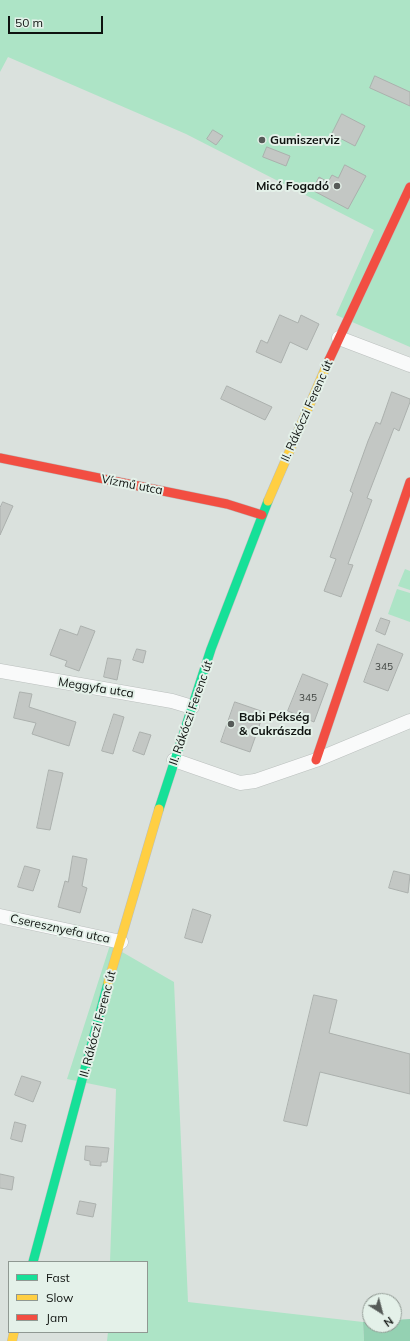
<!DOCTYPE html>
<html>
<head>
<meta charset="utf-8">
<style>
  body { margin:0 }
  #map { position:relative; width:410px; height:1341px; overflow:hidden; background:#dae1dd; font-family:Mulish,sans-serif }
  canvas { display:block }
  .legend { position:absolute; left:8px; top:1261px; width:140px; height:72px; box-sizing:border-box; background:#e4f1e9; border:1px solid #8f9892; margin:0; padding:5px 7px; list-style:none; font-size:12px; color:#0f1310 }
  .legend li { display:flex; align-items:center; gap:8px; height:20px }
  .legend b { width:20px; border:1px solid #8f9892 }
  .north { position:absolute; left:362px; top:1293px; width:40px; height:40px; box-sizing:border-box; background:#e4f1e9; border:1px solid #8f9892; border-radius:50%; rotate:144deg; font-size:11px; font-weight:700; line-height:16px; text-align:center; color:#0f1310 }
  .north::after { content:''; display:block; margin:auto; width:14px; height:18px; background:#565b58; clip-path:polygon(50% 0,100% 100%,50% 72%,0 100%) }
  .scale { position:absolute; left:8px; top:16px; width:95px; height:18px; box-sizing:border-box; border:2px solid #0f1310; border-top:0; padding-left:5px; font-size:12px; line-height:14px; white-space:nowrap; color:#0f1310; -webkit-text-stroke:3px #e4f1e9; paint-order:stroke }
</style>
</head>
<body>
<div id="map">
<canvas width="410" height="1341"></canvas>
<ul class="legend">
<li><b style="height:5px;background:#16e098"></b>Fast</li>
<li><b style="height:5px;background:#ffcf43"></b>Slow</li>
<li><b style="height:5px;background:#f24e42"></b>Jam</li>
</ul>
<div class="north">N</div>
<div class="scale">50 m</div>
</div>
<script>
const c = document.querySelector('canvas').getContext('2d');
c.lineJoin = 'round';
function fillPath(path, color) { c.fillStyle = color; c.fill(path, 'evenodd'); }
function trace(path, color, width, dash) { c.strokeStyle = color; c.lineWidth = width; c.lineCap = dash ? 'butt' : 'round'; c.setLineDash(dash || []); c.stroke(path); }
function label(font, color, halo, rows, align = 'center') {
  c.font = font + ' Mulish,sans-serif'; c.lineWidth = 4; c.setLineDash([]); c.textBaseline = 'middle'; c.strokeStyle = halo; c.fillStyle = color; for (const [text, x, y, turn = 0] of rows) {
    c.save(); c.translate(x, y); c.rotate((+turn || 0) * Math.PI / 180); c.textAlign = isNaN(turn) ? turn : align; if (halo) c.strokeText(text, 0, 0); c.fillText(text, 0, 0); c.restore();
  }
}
fillPath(new Path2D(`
  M0,0h410v347l-74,-32 38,-85 -188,-96 -178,-77 -8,15z
  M405,569l5,2v19l-12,-4z
  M397,589l13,4v29l-22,-8z
  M110,945l64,37 14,320 175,20 1,19h-257l1,-9h39v-70h-37l6,-173 -49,-10z`), '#ade4c6');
fillPath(new Path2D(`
  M410,1319v22h-46l-1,-19h7v3h24v-5z`), '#94d1b2');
const building = new Path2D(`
  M375,76l35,16v14l-40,-18z
  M342,114l23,12 -10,20 -23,-12z
  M213,130l10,6 -7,9 -9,-6z
  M267,147l23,9 -4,10 -23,-9z
  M345,165l21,11 -18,33 -36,-19 7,-13 9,5 4,-7 6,3z
  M280,315l18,8 3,-8 18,9 -12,26 -17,-8 -9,21 -25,-11 5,-12 6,3z
  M227,386l45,21 -7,13 -44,-21z
  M392,392l18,7v3l-11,29 -5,-3 -27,70 5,2 -24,64 5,1 -12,32 -17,-6 12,-32 -6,-2 23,-64 -3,-2 18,-50 8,-19 4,2z
  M3,502l10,4 -13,29v-27z
  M381,618l9,3 -5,14 -9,-4z
  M81,626l14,5 -16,40 -14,-5 2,-5 -17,-6 10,-26 17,6z
  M378,644l25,10 -15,37 -24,-9z
  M137,649l9,2 -3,12 -10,-3z
  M108,658l13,2 -4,20 -13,-3z
  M303,674l25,10 -14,38 -26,-11z
  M20,692l12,2 -3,13 47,15 -7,24 -37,-12 4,-11 -22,-5z
  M235,702l29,10 -14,40 -29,-10z
  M114,714l10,3 -11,37 -11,-3z
  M140,732l11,3 -7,20 -11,-4z
  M49,770l14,3 -13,57 -13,-2z
  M73,856l14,3 -5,27 5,2 -7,25 -22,-6 7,-26 3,1z
  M25,866l15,4 -7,21 -15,-4z
  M394,871l16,4 -2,18 -19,-5z
  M193,909l18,6 -9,28 -17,-5z
  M314,995l23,5 -8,33 81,21v40l-90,-22 -13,54 -23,-5z
  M22,1076l19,6 -8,20 -18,-7z
  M15,1122l11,3 -4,17 -11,-3z
  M86,1146l23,2 -2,14h-6v4l-11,-1v-4l-5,-1z
  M0,1174l14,3 -2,13 -12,-2z
  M80,1201l16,3 -3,13 -16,-3z`);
fillPath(building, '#c3c7c4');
trace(building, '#abb0ad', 1);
const street = new Path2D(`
  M339,338l71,27
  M0,671l172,30 20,6
  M174,760l66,23 15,-2 61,-21 94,-39
  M0,916l121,26`);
const fast = new Path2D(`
  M159,809l52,-160 57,-148
  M33,1262l75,-279`);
const slow = new Path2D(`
  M268,501l61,-141
  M108,983l51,-174
  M12,1341l2,-9`);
const jam = new Path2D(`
  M329,360l81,-173
  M0,458l227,46 35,11
  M316,760l94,-278`);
trace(street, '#babfbd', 15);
trace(fast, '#babfbd', 10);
trace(slow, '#babfbd', 10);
trace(jam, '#babfbd', 10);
trace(street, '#f9fafa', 14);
trace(fast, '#16e098', 9);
trace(slow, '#ffcf43', 9);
trace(jam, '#f24e42', 9);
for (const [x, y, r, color] of [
  [262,140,4,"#565b58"],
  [337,186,4,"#565b58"],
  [231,724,4,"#565b58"]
]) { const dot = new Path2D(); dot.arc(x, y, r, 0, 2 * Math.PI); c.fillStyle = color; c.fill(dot); trace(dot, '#e4f1e9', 1.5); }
label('10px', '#3e423f', null, [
  ["345",384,667],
  ["345",308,698]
]);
label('bold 12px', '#0f1310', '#e4f1e9', [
  ["Gumiszerviz",270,140],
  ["Micó Fogadó",329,186,"right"],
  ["Babi Pékség",239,717],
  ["& Cukrászda",239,731]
], 'left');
label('12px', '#0f1310', '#e4f1e9', [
  ["II. Rákóczi Ferenc út",307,411,-66],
  ["Vízmű utca",132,485,11],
  ["Meggyfa utca",96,688,9],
  ["II. Rákóczi Ferenc út",191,713,-71],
  ["Cseresznyefa utca",60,929,12],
  ["II. Rákóczi Ferenc út",98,1024,-75]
]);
</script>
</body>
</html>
